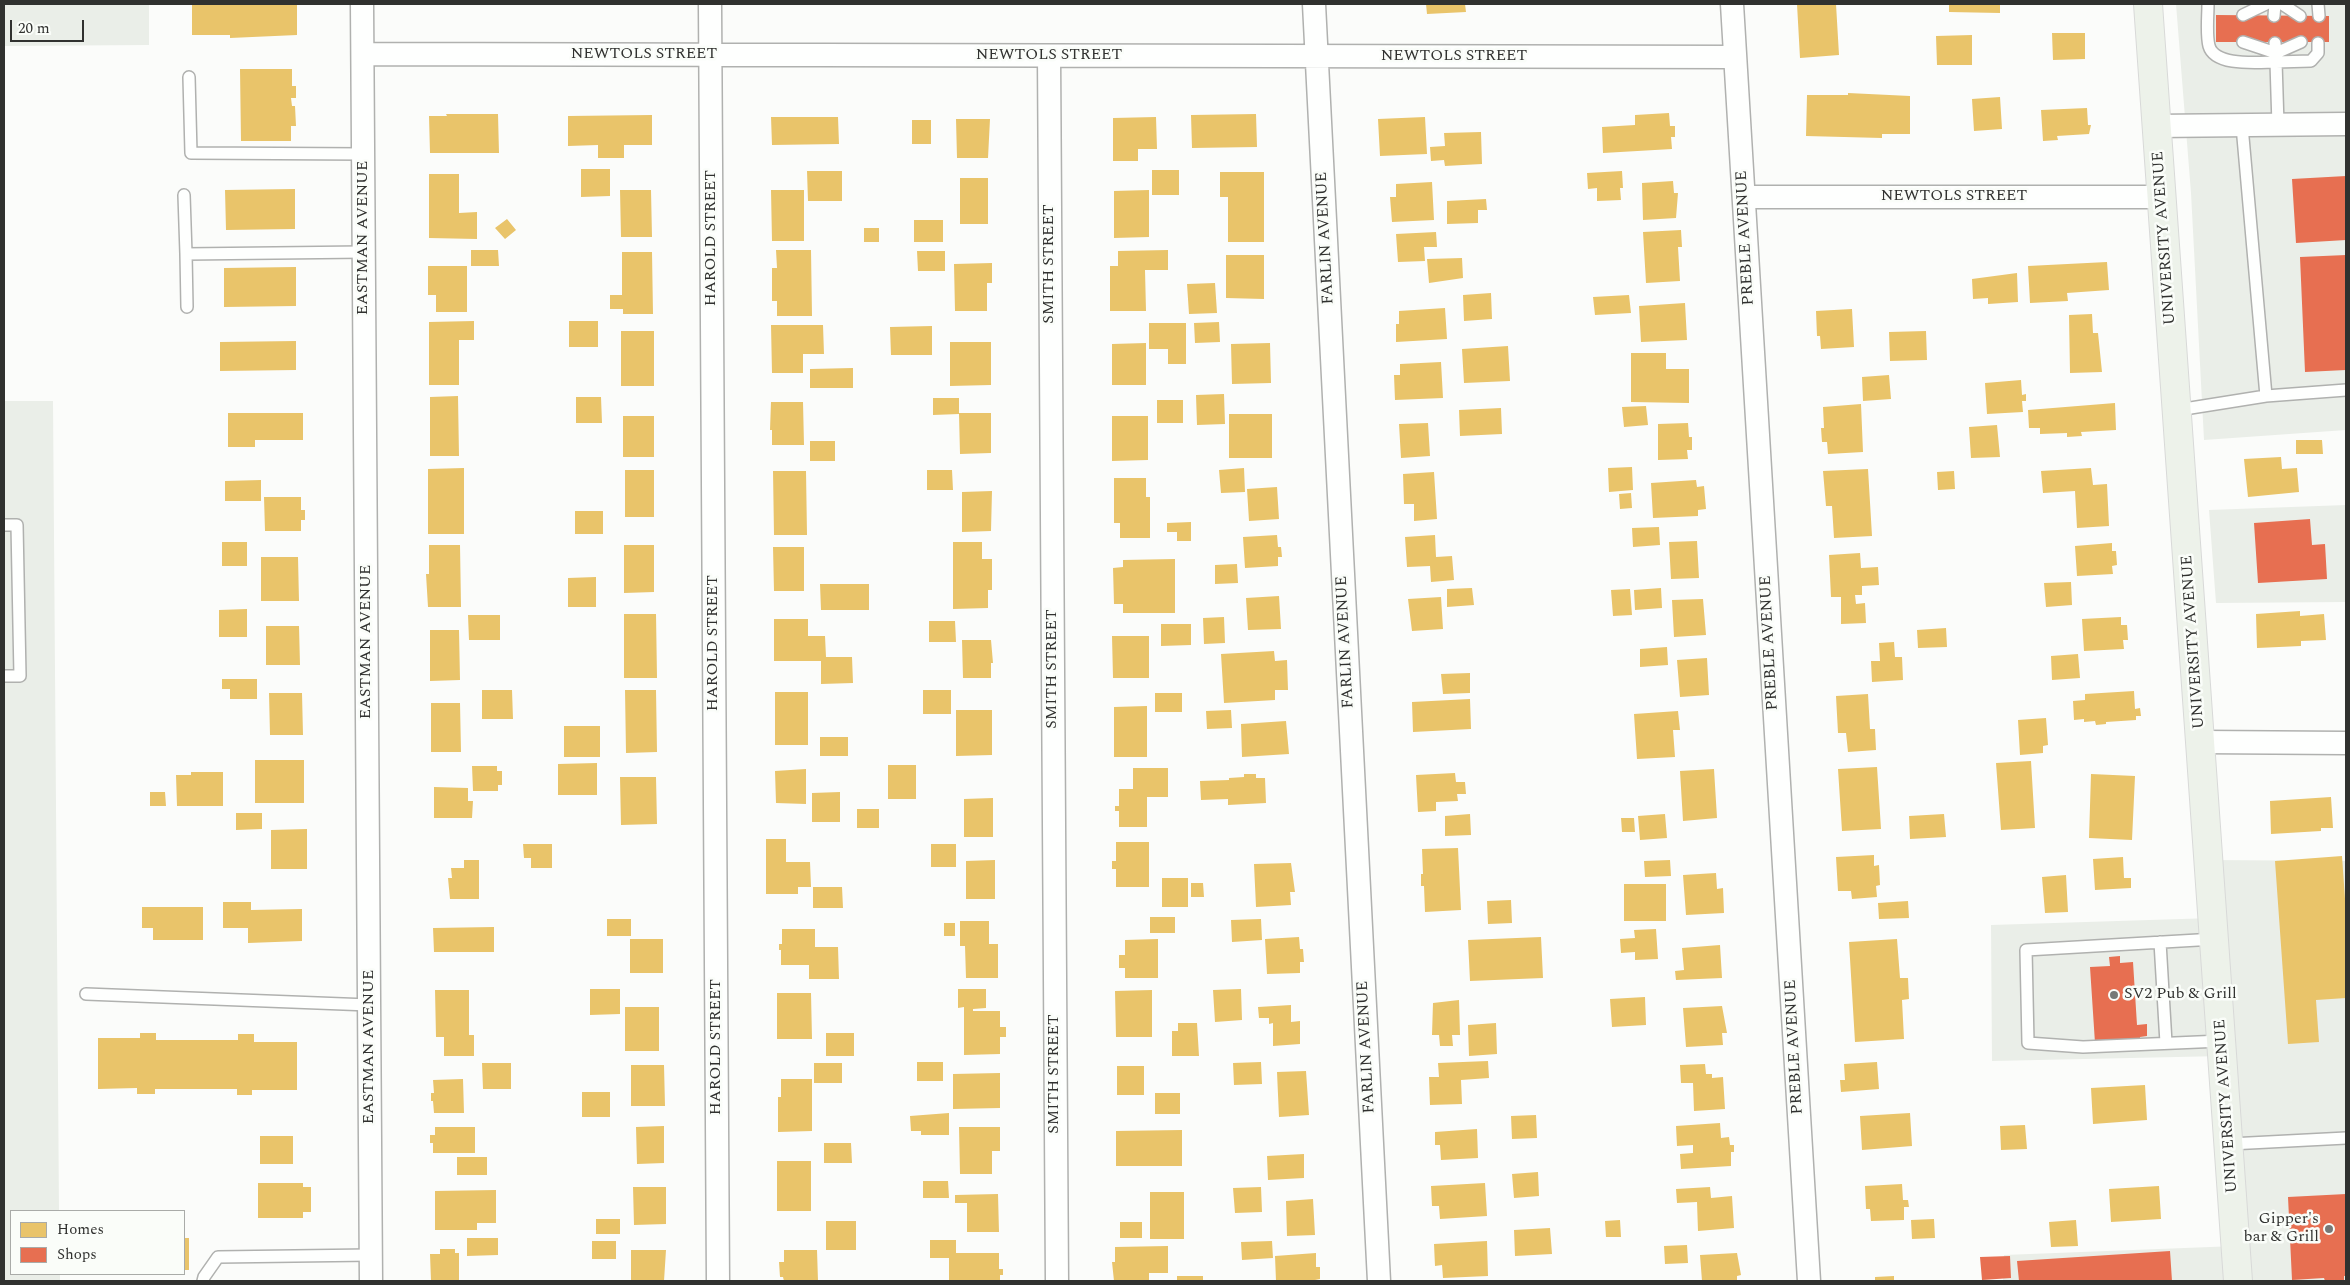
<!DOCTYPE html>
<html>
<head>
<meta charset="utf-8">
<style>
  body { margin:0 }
  #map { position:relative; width:2350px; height:1285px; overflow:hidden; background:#fbfcfa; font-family:Spectral,serif }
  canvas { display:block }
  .frame { position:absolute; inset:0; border:5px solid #30312f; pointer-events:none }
  .legend { position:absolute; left:10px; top:1210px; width:175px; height:65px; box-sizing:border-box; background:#fafdf9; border:1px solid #a9aba8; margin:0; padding:6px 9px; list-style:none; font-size:15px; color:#30312f }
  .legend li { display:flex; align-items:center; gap:10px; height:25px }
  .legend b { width:25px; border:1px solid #a9aba8 }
  .scale { position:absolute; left:10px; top:20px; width:74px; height:22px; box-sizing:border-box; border:2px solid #30312f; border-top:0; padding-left:6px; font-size:15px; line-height:18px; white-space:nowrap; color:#30312f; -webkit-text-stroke:4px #fafdf9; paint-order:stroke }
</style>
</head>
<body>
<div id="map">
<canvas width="2350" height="1285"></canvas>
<div class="frame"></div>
<ul class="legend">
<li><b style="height:14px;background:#e9c46a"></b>Homes</li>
<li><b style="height:14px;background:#e76f51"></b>Shops</li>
</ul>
<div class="scale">20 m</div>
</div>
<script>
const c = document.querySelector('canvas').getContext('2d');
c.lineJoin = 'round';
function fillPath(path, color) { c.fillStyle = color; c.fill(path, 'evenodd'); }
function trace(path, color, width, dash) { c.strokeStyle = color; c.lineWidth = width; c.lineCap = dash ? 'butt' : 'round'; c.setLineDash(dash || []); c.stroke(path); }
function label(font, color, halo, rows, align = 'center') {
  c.font = font + ' Spectral,serif'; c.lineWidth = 5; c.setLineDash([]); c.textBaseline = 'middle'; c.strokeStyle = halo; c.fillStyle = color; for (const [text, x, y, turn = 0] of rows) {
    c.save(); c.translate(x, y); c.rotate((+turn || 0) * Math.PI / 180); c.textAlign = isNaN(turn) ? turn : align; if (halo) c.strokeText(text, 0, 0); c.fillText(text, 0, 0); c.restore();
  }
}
fillPath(new Path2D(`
  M4,4h145v41l-145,1z
  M2176,4h170v426l-142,10 -13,-247z
  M4,401h49l6,810h-48v63h49v7h-56z
  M2346,505v97l-130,1 -7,-93z
  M2210,860l136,1v420h-343l1,-26 232,-9 -13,-190 -231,5 -1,-136 222,-7z`), '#eaeee8');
fillPath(new Path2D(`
  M192,4h105v31l-67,3v-3h-38z
  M1426,4h39l1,8 -39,2z
  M1797,4h39l3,51 -39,3z
  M1949,4h51v9l-51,-1z
  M2052,33h33v26l-32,1z
  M1972,35v30h-35l-1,-29z
  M240,69h52v17h4v12h-5l1,8h3l1,20h-5v15h-50z
  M1848,93l62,3v38h-28v4l-76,-2 1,-41h41z
  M2000,97l2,32 -28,2 -2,-32z
  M2087,108l1,17h3l-2,9 -32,2 1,4 -15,1 -2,-31z
  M1669,113l1,13h5v11h-4l1,12 -69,4 -1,-26 33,-2v-10z
  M446,114h52l1,39h-69l-1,-37h18z
  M1256,114l1,33 -65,1 -1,-33z
  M652,115v30h-28v13h-26v-13l-30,1v-30z
  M771,117h67l1,27 -67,1z
  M1156,117l1,32h-19v12h-25v-43z
  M1425,117l2,37 -47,2 -2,-37z
  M956,119h34l-2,39h-31z
  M912,120h19v24h-19z
  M1481,132l1,32 -37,2 -1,-6 -13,1 -1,-14 15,-1 -1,-13z
  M581,169h29v27l-29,1z
  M1152,170h27v25h-27z
  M807,171h35v30h-34z
  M1622,171l1,17h-3l1,12 -24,1v-13l-9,1 -1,-16z
  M1220,172h44v70h-36v-45h-8z
  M429,174h30v39l18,-1v27l-48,-1z
  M960,178h28v46h-28z
  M1673,181l1,12h4l-2,25 -33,2 -1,-37z
  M1432,182l2,38 -42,2 -2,-25h6v-13z
  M295,189v40l-69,1 -1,-40z
  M620,190h31l1,47h-31z
  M771,190h33v51h-32z
  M1149,190v47l-35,1v-47z
  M1486,199l1,11h-9v13l-31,1v-23z
  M507,219l9,11 -11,9 -10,-11z
  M914,220h29v22h-29z
  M864,228h15v14h-15z
  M1681,230l1,17h-4l2,34 -34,2 -3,-51z
  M1436,232l1,15h-13l1,14 -27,1 -2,-28z
  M471,250h27l1,16h-28z
  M776,250h35l1,66h-35v-15h-5v-33h5z
  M1168,250v20h-23l1,41h-36v-45h8v-15z
  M917,251h28v20h-27z
  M622,252h30l1,62h-30v-5h-13v-14h12z
  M1226,255h38v44l-38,-1z
  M1462,258l1,20 -34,5 -2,-24z
  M2107,262l2,28 -42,3 1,8 -38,2 -2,-37z
  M992,263v20h-5v28h-32l-1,-47z
  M428,266h39v46h-31v-17h-8z
  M296,267v39l-72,1v-39z
  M2017,273l1,29 -30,2v-6l-15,1 -1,-20z
  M1215,283l2,30 -28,1 -2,-30z
  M1491,293l1,26 -28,2 -1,-26z
  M1629,295l2,18 -36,2 -2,-18z
  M1685,303l2,37 -46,2 -2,-36z
  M1445,308l2,31 -51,3v-18h3v-13z
  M1852,309l2,38 -33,2 -1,-13h-3l-1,-25z
  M2092,314l1,19h5l4,39 -32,1 -1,-58z
  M474,321v19h-15v45h-30v-63z
  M569,321h29v26h-29z
  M1219,322l1,20 -25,1 -1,-20z
  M1149,323h37v41h-18v-15h-19z
  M771,325h52l1,29h-21v19h-31z
  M932,326v29h-41l-1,-28z
  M621,331h33v55h-33z
  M1926,331l1,29 -37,1 -1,-29z
  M296,341v29l-76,1v-29z
  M950,342h41v43l-41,1z
  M1146,343v42h-34v-41z
  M1270,343l1,40 -39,1 -1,-40z
  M1508,346l2,35 -46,2 -2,-34z
  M1631,353h35v16h23v34l-58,-1z
  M1441,362l2,36 -48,2 -1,-25h6v-11z
  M853,368v20h-43v-19z
  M1889,375l2,24 -28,2 -1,-24z
  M2021,380l1,15 4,-1v7h-4l1,11 -36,2 -2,-31z
  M1224,394l1,30 -28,1 -1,-30z
  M458,396l1,60h-29v-59z
  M576,397h25l1,26h-26z
  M933,398h26v15h32v40l-31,1 -1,-40 -26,1z
  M1157,400h26v23h-26z
  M771,402h32l1,43h-32v-15h-2z
  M2115,403l1,27 -35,2 1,4 -15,1v-4l-27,1v-6h-11l-1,-18z
  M1861,404l2,48 -35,2 -1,-12h-5l-1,-14h3l-1,-21z
  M1646,406l2,19 -24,2 -2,-20z
  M1501,408l1,26 -42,2 -1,-26z
  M228,413h75v27h-48v7h-27z
  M1229,414h43v44h-43z
  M623,416h31v41h-31z
  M1112,416h36v44l-36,1z
  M1428,423l2,33 -29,2 -2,-34z
  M1688,423l1,14h3v13h-5l1,9 -30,1v-36z
  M1997,425l3,32 -29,1 -2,-31z
  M2296,440h26l1,14h-27z
  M810,441h25v20h-25z
  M2281,457l1,12 15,-1 2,24 -51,5 -4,-38z
  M1632,467l1,23 -24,2 -1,-24z
  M464,468v66h-36v-65z
  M1244,468l1,24 -24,1 -2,-23z
  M2091,468l2,17 14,-1 2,42 -32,2 -2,-37 -32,2 -2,-22z
  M1868,469l4,67 -38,2 -2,-32h-6l-3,-35z
  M625,470h29v47h-29z
  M927,470h25l1,20h-26z
  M773,471h33l1,64h-33z
  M1954,471l1,18 -17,1 -1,-18z
  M1434,472l3,47 -23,2v-17h-10l-1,-30z
  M1114,478h32v19h4v41h-30v-15h-6z
  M261,480v21h-36v-20z
  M1696,480l1,7 7,-1 2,23 -8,1v6l-45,2 -2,-35z
  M1277,487l2,32 -30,2 -2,-32z
  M992,491l-1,40 -29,1v-40z
  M1631,493l1,15 -12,1 -1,-15z
  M264,497h37v13h4v10h-4v11h-36z
  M575,511h28v23h-28z
  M1191,522v19h-14v-9h-10v-9z
  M1659,527l1,18 -27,2 -1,-19z
  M1277,535l1,12h3l1,10h-4v9l-33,2 -2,-31z
  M1435,535l1,22 16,-1 2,24 -23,2 -1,-16 -23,1 -2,-30z
  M1697,541l2,37 -28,1 -2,-37z
  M222,542h25v24h-25z
  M953,542h29v17h10v31h-4v18l-35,1z
  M2112,543v8h4l1,14 -5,1 1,8 -36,2 -2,-30z
  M429,545h31l1,62h-33l-2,-33h3z
  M624,545h30v47l-30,1z
  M773,547h31v44h-30z
  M1860,553l1,15 17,-1 1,18 -17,1v9h-7l1,9 9,-1 1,20 -25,1v-27h-10l-2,-42z
  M261,557h37l1,44h-38z
  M1175,559v54h-52v-9h-9l-1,-36 10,-1v-7z
  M1237,564l1,19 -23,1v-19z
  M596,577v30h-28v-29z
  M2071,582l1,23 -26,2 -2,-24z
  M820,584h49v26h-48z
  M1472,588l2,17 -27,2v-18z
  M1661,588l1,20 -27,2 -1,-20z
  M1630,589l2,26 -19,1 -2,-26z
  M1279,596l2,33 -33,1 -2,-32z
  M1441,597l2,32 -31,2 -4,-32z
  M1703,599l3,36 -32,2 -2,-37z
  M247,609v28h-28v-27z
  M2300,611v5l24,-2 2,26 -25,1v5l-44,2 -1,-34z
  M624,614h32l1,64h-33z
  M468,615h32v25h-31z
  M1224,617l1,26 -21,1 -1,-26z
  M2121,617v8h6l1,15h-5l1,9 -40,2 -2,-32z
  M774,619h34v17h17l1,21h26l1,26 -32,1v-23h-47z
  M929,621h26l1,21h-27z
  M1161,624h30v21l-30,1z
  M266,626h33l1,39h-34z
  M1946,628l1,19 -29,1 -1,-18z
  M430,630h29l1,50 -30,1z
  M1112,636h37v42h-36z
  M962,640h29l2,23h-2v15h-28z
  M1894,642l1,15h7l1,23 -31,2 -1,-21h9l-1,-18z
  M1667,647l1,18 -28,2v-18z
  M1274,651l1,10 12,-1 1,30h-13v10l-51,3 -3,-49z
  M2078,654l2,24 -28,2 -1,-24z
  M1707,658l2,37 -29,2 -3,-37z
  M1470,673v20l-27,1 -2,-20z
  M222,679h35v20h-27v-10h-8z
  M482,690h30l1,29h-31z
  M625,690h31l1,62 -31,1z
  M923,690h28v24h-28z
  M2134,691l1,18 5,-1 1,8h-5v4l-30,2v2l-10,1 -1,-4 -11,1v-3l-10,1 -1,-19 12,-1v-6z
  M775,692h33v53h-33z
  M269,693h33l1,42h-33z
  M1155,693h27v19h-27z
  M1868,694l2,35h5l1,21 -28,2 -2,-19h-8l-2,-37z
  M1470,699l1,30 -58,3 -1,-30z
  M431,703h29l1,49h-30z
  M1147,706v51h-33v-50z
  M956,710h36v45l-36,1z
  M1231,710l1,18 -25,1 -1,-18z
  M1678,711l2,19h-7l2,27 -38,2 -3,-45z
  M2046,718l2,27 -5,1v7l-23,2 -2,-35z
  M1286,721l3,33 -47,3 -1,-33z
  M564,726h36v31h-36z
  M820,737h28v19h-28z
  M255,760h49v43h-49z
  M2031,761l4,67 -34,2 -5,-67z
  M597,763v32h-39v-31z
  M888,765h28v34h-28z
  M472,766h25v5h5v14h-4v6h-25z
  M1877,767l4,62 -39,2 -4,-62z
  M1133,768h35v29h-21v30h-28v-16h-4v-5h4v-17h14z
  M806,769v35l-30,-1 -1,-32z
  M1714,769l3,49 -34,3 -3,-50z
  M191,772h32v34h-46l-1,-31h15z
  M1455,773l1,9h9l1,12h-9l1,7 -22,1v9l-18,1 -2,-37z
  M1244,774h12v4h9l1,25 -38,2v-6l-27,1 -1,-19 29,-1v-2l15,-1z
  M2091,774l44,2 -3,64 -43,-2z
  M620,777h36l1,47 -36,1z
  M434,787l34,1v13h5l-1,17h-38z
  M150,792h15l1,14h-16z
  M840,792v30h-28v-29z
  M2331,797l2,31h-12v3l-50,3 -1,-33z
  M993,798v39h-29v-38z
  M857,809h22v19h-22z
  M236,813h26v16l-26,1z
  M1470,814l1,21 -26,1v-20z
  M1665,814l2,24 -27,2 -2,-24z
  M1944,814l2,23 -36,2 -1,-23z
  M1621,818h13l1,14h-13z
  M307,829v40h-36v-39z
  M766,839h20v23h24l1,25h-13v7h-32z
  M1116,842h33v45h-33v-18h-4v-8h4z
  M523,844h29v24h-21v-10h-7z
  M931,844h25v23h-25z
  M1458,848l3,62 -36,2 -1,-26h-3v-12h2l-1,-25z
  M1874,855v11l5,-1 1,20 -4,1 1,11 -25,2 -1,-8h-13l-2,-34z
  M2342,856l4,57v85l-30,2 3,42 -31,2 -13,-183z
  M2123,857l1,21h7v10l-36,2 -2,-31z
  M464,860h15v39h-29l-2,-21h4l-1,-10h13z
  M995,860v39h-29v-38z
  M1670,860l1,16 -26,1 -1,-16z
  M1291,863l4,29h-5l1,13 -35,2 -2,-43z
  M1716,873l1,16 6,-1 1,25 -38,2 -3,-40z
  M2066,875l2,37 -23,1 -3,-36z
  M1162,878h26v29h-26z
  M1191,883h12l1,14h-13z
  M1624,884h42v37h-42z
  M813,887h29l1,21h-30z
  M1511,900l1,23 -24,1 -1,-23z
  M1908,901l1,17 -30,1 -1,-16z
  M223,902h28v8l51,-1v32l-54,2v-15h-25z
  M142,907h61v33h-50v-12h-11z
  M1150,917h25v16h-25z
  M607,919h24v17h-24z
  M1261,919l1,21 -30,2 -1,-22z
  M960,921h29v23h9v34h-32l-1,-32h-5z
  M944,923h11v13h-11z
  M494,927v25h-60l-1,-24z
  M782,929h33v18h23l1,32h-30v-14h-28v-15h-2v-6h3z
  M1656,929l2,30 -23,1v-8l-14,1 -1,-14 15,-1 -1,-8z
  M1299,937l1,12h3l1,13h-4v11l-33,1 -2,-35z
  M1541,937l2,41 -73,3 -2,-41z
  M630,939h33v34h-33z
  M1158,939v39h-33v-10h-6v-13h6v-15z
  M1897,939l3,39h8l1,21 -7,1 2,39 -49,3 -6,-100z
  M1720,945l2,33 -46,2 -1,-9 9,-1 -2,-22z
  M590,989h30v25l-30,1z
  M958,989h28v19l-13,1v2h27v16h6v10h-6v17l-36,1v-48l-6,1z
  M1241,989l1,31 -27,2 -2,-32z
  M435,990h34v45h5v21h-30v-19h-8z
  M1152,990v47h-36l-1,-46z
  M777,993h34l1,46h-35z
  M1645,997l1,28 -34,2 -2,-28z
  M1459,1000l1,35h-8l1,11h-13l-1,-11h-7l1,-32z
  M1291,1005v17l9,-1v23l-27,2v-23l-4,1v-6h-10l-1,-11z
  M1722,1006l5,27h-5l1,12 -37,2 -3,-39z
  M625,1007h34v44h-34z
  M1178,1023h19l2,33h-27v-25h6z
  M1496,1023l1,31 -28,2 -1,-31z
  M140,1033h16v7h82v-6h16v8h43v48h-45v5h-15v-6h-82v5h-18v-6l-39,1v-51h42z
  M826,1033h28v23h-28z
  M1488,1061l1,17 -28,2 1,24 -32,1 -1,-28h10l-1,-14z
  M917,1062h26v19h-26z
  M1261,1062l1,22 -28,1 -1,-22z
  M1877,1062l2,27 -38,3 -1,-12h5l-1,-16z
  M482,1063h29v26h-28z
  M814,1063h28v20h-28z
  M1705,1064l1,10h6v4l11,-1 2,32 -31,2 -1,-28h-12l-1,-18z
  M631,1065h33l1,41h-34z
  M1117,1066h27v29h-27z
  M1306,1071l3,44 -30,2 -2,-45z
  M1000,1073v35l-47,1v-35z
  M463,1079l1,34h-30l-1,-12h-2v-8h3l-1,-13z
  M781,1079h31v52l-34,1v-35h3z
  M2145,1085l2,35 -54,4 -2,-36z
  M582,1092h28v25h-28z
  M1155,1093h25v21h-25z
  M949,1113v22h-28v-4h-10l-1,-15z
  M1910,1113l2,33 -50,4 -2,-34z
  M1536,1115l1,23 -25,1 -1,-23z
  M1720,1123l1,15 8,-1 1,8h4v7h-3v14l-50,3 -1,-15 13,-1v-8l-16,1 -1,-20z
  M2025,1125l2,24 -26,1 -1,-24z
  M664,1126v37l-27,1 -1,-37z
  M435,1127h40v26h-42v-10h-3v-8h5z
  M959,1127h41v24h-8v23h-32z
  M1477,1129l1,29 -37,2 -1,-15h-5v-13z
  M1182,1130v36h-66v-35z
  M260,1136h33v28h-33z
  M824,1143h27l1,20h-28z
  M1304,1154v24l-36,2 -1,-24z
  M457,1157h30v18h-30z
  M777,1161h34v50h-34z
  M1538,1172l1,24 -25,2 -2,-24z
  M923,1181h25l1,17h-26z
  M258,1183h45v4h8v25h-8v6h-45z
  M1485,1183l2,33 -47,3 -1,-13h-7l-1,-20z
  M1902,1184l1,16h5l1,7h-5v13l-33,1 -1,-12h-4l-1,-23z
  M2159,1186l2,33 -50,3 -2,-33z
  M633,1187h33v37l-32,1z
  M1261,1187l1,25 -27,1 -2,-25z
  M1710,1187l1,11 21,-2 2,32 -36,3 -1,-29 -20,1 -1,-14z
  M496,1190v33h-19v7h-42v-39z
  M1150,1192h34v47h-34z
  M998,1194l1,38h-32v-29h-12v-8z
  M1313,1199l2,36 -28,1 -1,-35z
  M596,1219h24v15h-24z
  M1934,1219l1,19 -23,1 -1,-19z
  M1620,1220l1,17h-15l-1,-16z
  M2076,1220l2,26 -27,1 -2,-25z
  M826,1221h30v29h-30z
  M1120,1222h22v16h-22z
  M1550,1228l2,26 -37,2 -1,-26z
  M184,1238h5v32h-5z
  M467,1238h31v17l-31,1z
  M930,1240h26v13h43v16h4v6h-3v6h-51v-23h-19z
  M592,1241h24v18h-24z
  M1272,1241l1,17 -31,2 -1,-18z
  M1487,1241l1,35 -45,2 -1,-13 -7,1 -1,-22z
  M1687,1245l1,18 -23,1 -1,-18z
  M1168,1246v27h-19v8h-35l-2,-19h3v-15z
  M440,1249h15v4h4v28h-28l-1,-27h10z
  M631,1250h35l-2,31h-33z
  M784,1250h33l1,31h-34l-1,-4h-3l-1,-15h5z
  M1316,1253v14h4v12l-5,1v1h-39l-1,-25z
  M1737,1253l4,22 -4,1v5h-35l-2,-26z
  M1177,1276h26v5h-26z
  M1894,1276v5h-19v-4z`), '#e9c46a');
fillPath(new Path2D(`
  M2216,15l113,1v26h-113z
  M2346,176v64l-50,3 -4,-64z
  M2346,255v115l-41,2 -5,-115z
  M2310,519l2,26 13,-1 2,35 -69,4 -4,-60z
  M2120,956v7l13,-1 4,63 10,-1v12l-7,1v3l-45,3 -5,-76 20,-1 -1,-9z
  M2346,1194v82h-2v5h-19l-1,-3 -32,2 -4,-83z
  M2170,1251l2,30h-153l-2,-20z
  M2010,1256l1,22 -29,2 -2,-23z`), '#e76f51');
const service = new Path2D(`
  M2208,4c0,13 -2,30 1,42 6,21 50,16 67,16l2,63
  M2282,4l18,12
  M2318,4l1,12
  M2243,15l23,-11
  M2274,16l1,-12
  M2243,42l33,11v9l35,-1 7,-8v-10
  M2275,43l1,10 25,-11
  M189,77l2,76 173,1
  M2242,126l24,270
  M184,195l2,59 178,-2
  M186,254l1,53
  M2178,410l88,-14 80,-6
  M4,525h13l3,151h-16
  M2215,939l-189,11 2,93 55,4 138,-6
  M2160,942l6,101
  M86,994l283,11
  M2230,1144l116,-6
  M203,1281l1,-4 14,-20 153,-2`);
const minor = new Path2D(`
  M362,4l9,1277
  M710,4l8,1277
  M1314,4l65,1277
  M1732,4l77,1277
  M363,54l1372,3
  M1049,56l8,1225
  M2156,126l190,-2
  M1744,197h419
  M2201,742l145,1`);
const primary = new Path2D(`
  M2148,4l90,1277`);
trace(service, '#b0b1af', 14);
trace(minor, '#b0b1af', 25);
trace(primary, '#d8d9d8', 30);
trace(service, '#fefffe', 11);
trace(minor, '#fefffe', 22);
trace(primary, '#edf2ea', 28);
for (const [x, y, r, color] of [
  [2114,995,5,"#777876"],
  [2329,1229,5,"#777876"]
]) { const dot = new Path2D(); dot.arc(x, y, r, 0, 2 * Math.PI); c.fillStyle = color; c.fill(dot); trace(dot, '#fafdf9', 2); }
label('16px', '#30312f', '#fafdf9', [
  ["NEWTOLS STREET",644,55],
  ["NEWTOLS STREET",1049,56],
  ["NEWTOLS STREET",1454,57],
  ["NEWTOLS STREET",1954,197],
  ["EASTMAN AVENUE",364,238,-90],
  ["HAROLD STREET",712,238,-90],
  ["FARLIN AVENUE",1326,238,-93],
  ["PREBLE AVENUE",1746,238,-93],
  ["UNIVERSITY AVENUE",2165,238,-94],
  ["SMITH STREET",1050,264,-90],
  ["EASTMAN AVENUE",367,642,-90],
  ["FARLIN AVENUE",1346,642,-93],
  ["UNIVERSITY AVENUE",2194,642,-94],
  ["HAROLD STREET",714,643,-90],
  ["PREBLE AVENUE",1770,643,-93],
  ["SMITH STREET",1053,669,-90],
  ["EASTMAN AVENUE",370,1047,-90],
  ["HAROLD STREET",717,1047,-90],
  ["FARLIN AVENUE",1367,1047,-93],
  ["PREBLE AVENUE",1795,1047,-93],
  ["SMITH STREET",1055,1074,-90],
  ["UNIVERSITY AVENUE",2227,1106,-94]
]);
label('16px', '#30312f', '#fafdf9', [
  ["SV2 Pub & Grill",2124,995],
  ["Gipper's",2319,1220,"right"],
  ["bar & Grill",2319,1238,"right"]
], 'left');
</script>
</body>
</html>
